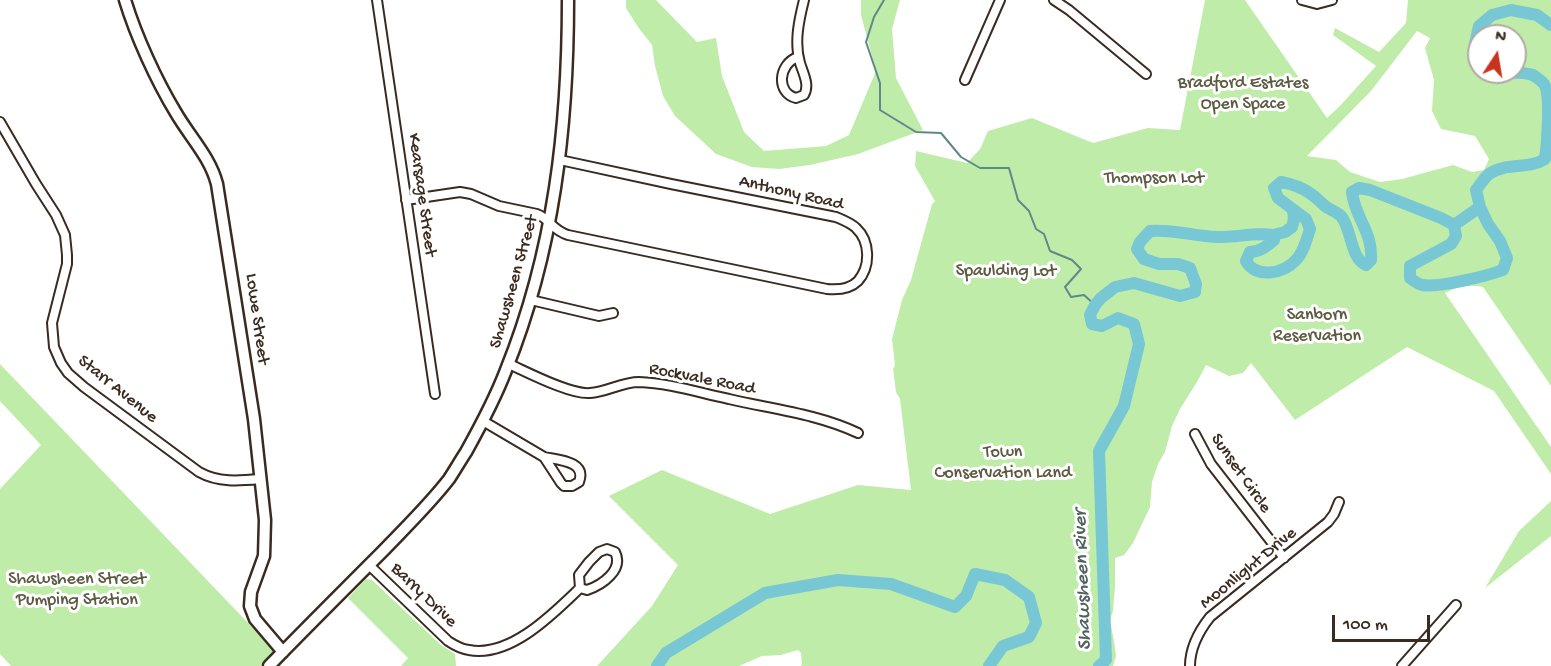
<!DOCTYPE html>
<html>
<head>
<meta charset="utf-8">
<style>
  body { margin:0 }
  #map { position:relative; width:1551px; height:666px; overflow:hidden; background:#fff; font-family:"Gochi Hand",sans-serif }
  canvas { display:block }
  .north { position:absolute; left:1467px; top:24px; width:60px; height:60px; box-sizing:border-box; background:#fff; border:2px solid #b1aaa5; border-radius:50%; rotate:12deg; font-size:16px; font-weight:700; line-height:24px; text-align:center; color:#3b2a1e }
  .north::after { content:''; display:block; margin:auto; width:21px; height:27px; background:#c8321e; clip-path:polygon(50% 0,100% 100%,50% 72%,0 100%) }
  .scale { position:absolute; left:1332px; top:615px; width:98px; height:27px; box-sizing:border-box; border:3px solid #3b2a1e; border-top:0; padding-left:8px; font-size:18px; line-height:21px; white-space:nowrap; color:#3b2a1e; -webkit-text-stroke:4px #fff; paint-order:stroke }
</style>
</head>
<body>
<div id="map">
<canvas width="1551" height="666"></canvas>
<div class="north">N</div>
<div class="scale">100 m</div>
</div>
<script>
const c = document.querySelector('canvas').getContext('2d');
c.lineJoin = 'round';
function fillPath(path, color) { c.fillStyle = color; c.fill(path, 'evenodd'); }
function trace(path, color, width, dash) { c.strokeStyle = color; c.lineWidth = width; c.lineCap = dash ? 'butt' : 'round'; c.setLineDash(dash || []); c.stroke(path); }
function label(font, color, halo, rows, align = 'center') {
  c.font = font + ' "Gochi Hand",sans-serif'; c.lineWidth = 6; c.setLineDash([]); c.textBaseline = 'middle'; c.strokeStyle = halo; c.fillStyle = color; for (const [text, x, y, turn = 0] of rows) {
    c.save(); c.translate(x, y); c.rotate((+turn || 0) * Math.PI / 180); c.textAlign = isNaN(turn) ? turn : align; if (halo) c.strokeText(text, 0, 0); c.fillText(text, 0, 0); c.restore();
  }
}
fillPath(new Path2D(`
  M626,0h30l41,42 19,-4 6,38 22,56 20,19 62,-5 23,-11 27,-64 -15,-56v-15h39l-8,29 4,49 27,52 -65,24 -48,11 -31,4 -27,-2 -36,-13 -41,-38 -12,-20 -8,-30 -3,-21 -14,-18 -12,-19z
  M1205,0h40l82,118 12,-11 37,-41 -43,-31 2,-7 44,24 27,-29 2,-23h143v386l-68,-99c-14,-3 -26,-1 -38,6l106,154v27l-57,-83 -87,-44 -112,73 -44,-57 -8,10 -14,3 -23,-11 -9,17 -17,27 -8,17 -7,26 -7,12 -6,18 -2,25 -17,36 -9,12 -9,3v29l-2,24 -3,9 4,21 2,15 -3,10h-313l2,-1 -1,-12 -3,-3 -17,5 -19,1 -23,10h-142l55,-60 26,-41 -69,-69 53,-26 108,44 88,-29 53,5 -11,-91 -4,-7 -3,-23 2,-4 -3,-26 10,-39 9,-20 21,-76 3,-3 -20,-35 1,-15 51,12 13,-14 8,-18 44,-13 61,25 55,-15 32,2zM1417,31l13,7 -5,10 9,32 -2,31 9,18 34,7 14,23 -5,11 -12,2 -19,-7 -51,14 -22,3 -30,-10 -14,-12 -29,-4 64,-65zM1479,36h36v36h-36z
  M0,364l275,287 -15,15h-249l-11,-12v-165l41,-44 -41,-44z
  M1551,501v35l-66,52 34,-57z
  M366,579l6,1 69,65 14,9 1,12h-55l7,-8 -60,-60z`), '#c0ecaa');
trace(new Path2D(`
  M884,0l-10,17 -8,25 14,41v27l36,22 25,1 20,24 19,11h29l9,32 11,11 7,18 8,5 6,17 22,9 9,9 -16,18 6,10 13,-2 11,10`), '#60888b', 2);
trace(new Path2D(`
  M1479,66l-4,-4v-18l4,-18 13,-11 19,-5 26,5 14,10
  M1454,225l26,-18
  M1273,235l12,-3 7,-5 2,-8 -1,-9
  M657,666l9,-13 99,-60 73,-13 53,4 64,23 11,-11 9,-22 30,6 24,17 7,26 -7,14 -26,9 -14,20
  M1099,666l7,-6 -7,-209 25,-45 15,-62 -5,-20 -16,-6 -16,8 -10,-2 -2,-9 5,-10 6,-7 14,-11 19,-4 46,13 15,-4 1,-8 -6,-16 -12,-4h-19l-15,-5 -7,-10 3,-7 10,-11c22,-2 44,5 66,6 19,1 38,-5 57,-2l1,5c-8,7 -13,11 -24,12l-4,9c10,18 37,13 50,-1 7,-7 11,-21 14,-31l-4,-10 -28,-21 -4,-10 7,-6c11,2 21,5 30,12 5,3 9,8 14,12 5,4 12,6 16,10 11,13 9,42 25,49l5,-5c2,-29 -16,-41 -19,-68l7,-4 11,2 71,28 13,7 2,11 -5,8 -41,22v12c4,3 8,6 12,7 16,3 65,-9 81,-15l4,-12 -7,-17 -12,-17 -8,-17 -4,-17c4,-5 8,-12 13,-16 17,-12 39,-4 56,-15 2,-14 6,-65 -1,-75 -2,-3 -8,-7 -11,-9 -14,-5 -31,-1 -47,-3`), '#78c7d4', 12);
const street = new Path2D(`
  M377,0l58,394
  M1054,0l15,10 77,64
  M1302,0l15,4 15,-4
  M798,57c-20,7 -22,36 -2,41l8,-3c6,-10 -1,-22 -4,-32 -6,-21 -1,-43 4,-63
  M965,80l35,-80
  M0,122l36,62 20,31 9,20 2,20v9l-15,59 2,24 7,16 7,10 16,14 115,85c20,11 40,9 62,7
  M406,200l54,-8 11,2 28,12 38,8c13,5 15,16 31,21l259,54c11,1 23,0 31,-8 13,-15 12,-40 -2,-53 -5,-5 -13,-8 -20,-11l-165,-33 -111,-24
  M531,300l68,16 14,-3
  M509,364c18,8 62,31 81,29 17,-1 32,-11 49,-11 30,1 61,11 90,17 43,10 89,15 129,34
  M483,421l61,36 17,26 3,3h8l7,-4c8,-21 -21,-22 -35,-25
  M1195,434l16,30 73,94
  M369,565l79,76c6,4 13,8 21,9 41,8 84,-36 111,-62l7,2c15,-5 37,-20 28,-38l-8,-3 -8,3 -10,10 -10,13 1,13
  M1190,666c0,-19 9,-35 20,-49l118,-95 6,-8 5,-12
  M1402,666l54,-61`);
const secondary = new Path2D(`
  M125,0c11,36 31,80 51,113 14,24 34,44 41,71l37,235 11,101 -1,36 -13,36 -1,14 5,13 28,33
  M269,666c37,-38 75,-76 112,-113 23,-24 48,-48 68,-74 6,-9 11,-18 17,-27 15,-27 29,-53 40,-82 48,-119 62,-243 62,-370`);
trace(street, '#3b2a1e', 12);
trace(secondary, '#3b2a1e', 15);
trace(street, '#fff', 8);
trace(secondary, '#fff', 10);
label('18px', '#5c5a41', '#fff', [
  ["Bradford Estates",1243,84],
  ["Open Space",1243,105],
  ["Thompson Lot",1154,179],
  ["Spaulding Lot",1006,272],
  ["Sanborn",1317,316],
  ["Reservation",1317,337],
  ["Town",1003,453],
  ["Conservation Land",1003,474],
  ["Shawsheen Street",77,580],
  ["Pumping Station",77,601]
]);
label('18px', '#3b2a1e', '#fff', [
  ["Anthony Road",791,194,13],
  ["Kearsage Street",421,195,82],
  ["Shawsheen Street",515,282,-74],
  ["Lowe Street",256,319,82],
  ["Rockvale Road",702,380,11],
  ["Starr Avenue",117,390,39],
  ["Sunset Circle",1240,474,55],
  ["Moonlight Drive",1249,569,-39],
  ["Barry Drive",423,596,44]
]);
label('italic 20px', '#50615e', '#fff', [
  ["Shawsheen River",1084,580,-92]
]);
</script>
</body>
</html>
